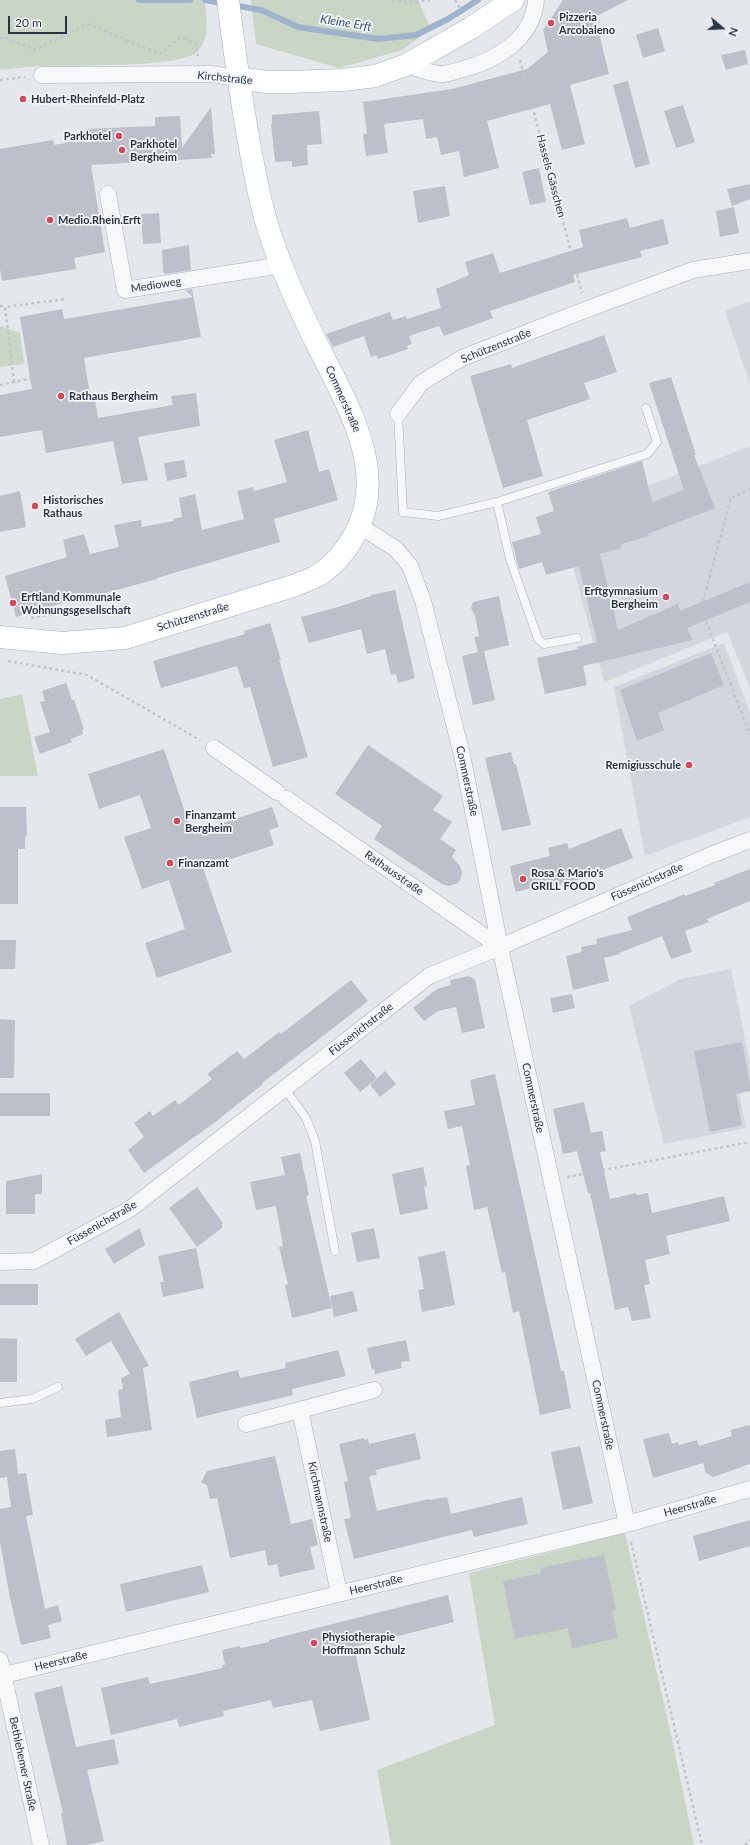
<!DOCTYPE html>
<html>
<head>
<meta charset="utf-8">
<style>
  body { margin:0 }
  #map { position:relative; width:750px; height:1845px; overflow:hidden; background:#e4e7ec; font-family:Lato,sans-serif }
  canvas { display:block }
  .north { position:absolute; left:702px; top:8px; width:40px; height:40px; -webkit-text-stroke:3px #f4f6f9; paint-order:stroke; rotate:109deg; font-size:11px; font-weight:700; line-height:16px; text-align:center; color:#2b3445 }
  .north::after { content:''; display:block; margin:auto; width:14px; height:18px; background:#2b3445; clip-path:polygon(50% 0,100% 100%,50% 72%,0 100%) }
  .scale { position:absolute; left:8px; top:16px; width:59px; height:18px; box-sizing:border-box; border:2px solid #2b3445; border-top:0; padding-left:5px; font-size:12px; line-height:14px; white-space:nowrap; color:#2b3445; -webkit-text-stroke:3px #f4f6f9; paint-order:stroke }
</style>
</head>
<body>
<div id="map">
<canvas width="750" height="1845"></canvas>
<div class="north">N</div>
<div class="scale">20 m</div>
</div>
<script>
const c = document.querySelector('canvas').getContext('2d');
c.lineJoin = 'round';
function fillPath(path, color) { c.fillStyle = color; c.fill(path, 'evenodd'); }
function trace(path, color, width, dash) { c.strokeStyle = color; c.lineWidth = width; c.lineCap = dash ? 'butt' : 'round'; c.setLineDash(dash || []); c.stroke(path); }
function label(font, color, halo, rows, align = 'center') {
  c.font = font + ' Lato,sans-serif'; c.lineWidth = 3.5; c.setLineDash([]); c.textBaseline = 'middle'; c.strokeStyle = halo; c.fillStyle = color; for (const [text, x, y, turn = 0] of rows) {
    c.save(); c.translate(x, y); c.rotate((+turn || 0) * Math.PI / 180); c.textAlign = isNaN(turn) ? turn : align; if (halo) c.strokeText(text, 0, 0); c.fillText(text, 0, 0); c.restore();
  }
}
fillPath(new Path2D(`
  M750,301v83l-25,-73z
  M750,446v241l-23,-55 -123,50 -32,-119 68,-74z
  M724,643l26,70v104l-105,39 -31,-169z
  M731,969l19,96v26l-11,3 7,34 -82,16 -35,-138 52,-27z`), '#d2d6de');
fillPath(new Path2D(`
  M0,0h205c1,18 6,37 -8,52 -16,16 -128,13 -154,14 -15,0 -29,3 -43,4z
  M251,0h167l13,29 -29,21 -63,18 -83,-24z
  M0,326l20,7 4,31 -24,3z
  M22,694l16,82h-38v-77z
  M625,1533l47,206 22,106h-303l-14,-75 118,-45 -26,-152z`), '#c9d6c5');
trace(new Path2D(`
  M139,0h51
  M205,0l56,10 37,17 80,12 38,-4 32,-16 30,-19`), '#9fb4cc', 6);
fillPath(new Path2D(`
  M563,0h65l-33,17 14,57 -39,11 15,59 -23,6 -12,-46 -63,17 12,47 -35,9 -5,-26 -18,4 -4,-18 -11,2 -3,-20 -39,5 4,29 -22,3 -3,-22h4l-4,-32 89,-13 75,-20 21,-17 -5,-22z
  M658,28l7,23 -22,7 -7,-23z
  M745,50l3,14 -22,6 -5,-15z
  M628,81l22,83 -15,4 -22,-83z
  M683,105l12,37 -19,6 -12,-37z
  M211,107l4,47h-4l1,4 -121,7 14,87 -31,6 2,11 -74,12 -2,-12v-120l53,-9 1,5 32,-6 -1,-10 70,-3v-9l25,-1 2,32z
  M319,111l3,33 -15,1 1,20 -16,2v-6l-17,1 -4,-38h1v-9z
  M539,168l7,34 -16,3 -8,-33z
  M750,184v15l-18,7 -5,-17z
  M445,186l5,30 -32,7 -5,-32z
  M734,207l5,26 -19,4 -4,-26z
  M159,213l2,30 -18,1 -2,-30z
  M627,218l3,10 33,-9 6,25 -29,7 2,6 -69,18 2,7 -85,29 3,7 -49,18 -5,-10 -30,10 3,8 -5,2 1,3 -30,10 -2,-4 -5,2 -7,-21 -31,11 -7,-13 64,-22 3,8 13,-4 1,3 34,-11 -5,-19 33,-14 -4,-13 28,-9 7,20 83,-26 -4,-17z
  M189,245l2,25 -26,4 -2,-2 -1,-22z
  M192,289l9,48 -117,21 6,37 4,-1 4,24 75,-13 -2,-9 25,-3 4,33 -62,11 10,43 -26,4 -9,-43 -67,12 -4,-23 -42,7v-42l32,-6 -12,-72 42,-8 2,10 129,-22 -8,-7z
  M604,335l13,37 -33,11 6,16 -63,21 16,56 -40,12 -33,-112 41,-12 1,4z
  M671,377l25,78h-2l21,53 -67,26 1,2 -28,8v4l-21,6 18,76 60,-26 2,7 70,-29v20l-63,26 6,12 -110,26 4,19 -42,9 -8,-36 41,-9 -1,-2 20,-5 -18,-76 -33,9 -4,-13 -23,7 -7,-27 29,-8 -5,-17 18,-6 -6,-19 94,-31 10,41 32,-12 -35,-107z
  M308,430l11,42 10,-3 9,31 -64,19 6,23 -123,36v1l-70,19 -1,-2 -70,21 -11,-41 62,-19 -4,-17 21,-6 6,20 29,-7 -5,-22 27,-5 1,7 32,-6 -1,-2 9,-2 -3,-19 16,-4 7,36 42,-11 -7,-28 16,-4 1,4 33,-9 -13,-42z
  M184,460l3,17 -20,4 -3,-18z
  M20,491l6,36 -26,5v-36z
  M395,590l20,88 -17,5 -2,-9 -5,1 -6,-26 -18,5 -6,-25 -52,14 -8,-26 37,-10 33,-11v-1z
  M499,596l10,49 -25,6 11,49 -22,5 -11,-49 16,-4 -4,-15 5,-1 -4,-20 -4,-8 2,-6z
  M270,623l11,37h-2l29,97 -35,10 -23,-80 -6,1 -7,-22 -76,22 -8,-27 92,-27 -1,-3z
  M711,653l13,32 -66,28 6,17 -27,11 -17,-51z
  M66,683l6,17h2l10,29 -2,1 1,4 -12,5 1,3 -32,12 -6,-17 16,-5 -10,-30 5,-1 -3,-10z
  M368,745l75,51 -10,14 19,12 -12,17 16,11 -4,7 8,9 2,6 -1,6 -3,5 -10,3 -6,-2 -68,-45 8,-13 -47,-32z
  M164,749l28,84 80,-26 7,20 -10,3 5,15 -71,23 29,84 -75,26 -12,-35 40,-14 -16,-49 -27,9 -18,-52 27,-9 -11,-33 -41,14 -11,-35z
  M511,752l3,12h2l15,61 -29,6 -17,-73z
  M0,807h26l1,29h-2v13h-7v55h-18z
  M621,828l12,30 -58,23 -39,9 -1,-3 -19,5 -1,-2 -5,-24 40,-10 -2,-8 19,-5 2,6z
  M750,869v32l-43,18 2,3 -24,9 7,21 -21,7 -9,-23 -43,17 1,1 -16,4 5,23 -36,9 -7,-34 16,-4 -1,-5 16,-3 -1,-5 36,-9 -5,-13 58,-23v2l30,-11 -1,-2z
  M0,940h16l-1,29h-15z
  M469,976l6,4 10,48 -23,5 -6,-26 -18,4 -14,10 -11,-13 24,-19 14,-4 -1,-5z
  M351,980l17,21 -106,82 1,1 -49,39 -70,50 -16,-23 16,-13 -10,-14 16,-12 3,5 22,-16 4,5 33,-26 -5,-5 30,-23 7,8 35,-27 2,2z
  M572,994l3,14 -22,5 -3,-15z
  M0,1019l15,1 -1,58h-14z
  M742,1042l8,42v7l-14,3 6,31 -32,7 -16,-81z
  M361,1059l16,19 -17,14 -16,-19z
  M385,1071l11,13 -16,13 -10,-12z
  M495,1074l66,297h3l7,37 -31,7 -21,-104 -6,2 -8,-41 -3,1 -15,-66 -13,3 -8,-44 4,-1 -8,-39 -14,3 -4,-18 31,-6 -5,-25z
  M0,1093h50v23h-50z
  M584,1102l7,31 11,-2 4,20 -6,1 10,47 26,-6 1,2 11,-2 4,20 72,-17 6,25 -64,15 4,18 -25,6 5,24 -6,1 7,33 -19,3 -4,-14 -13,3 -12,-59 -13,-58h-2l-11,-42 -14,3 -10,-45z
  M300,1153l9,42 -3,1 26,112 -40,10 -7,-33 3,-1 -9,-37 4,-1 -7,-40 -20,4 -6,-28 35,-7 -4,-18z
  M423,1167l4,19 -3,1 4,22 -28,6 -8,-41z
  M42,1174v20h-7v20h-29v-33z
  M197,1187l25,35v6l-25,19 -28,-39z
  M140,1228l5,17 -31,19 -9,-15z
  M374,1228l6,30 -23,4 -6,-29z
  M196,1248l8,40 -41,9 -3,-15h4l-6,-26z
  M445,1251l10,54 -33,7 -4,-22 6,-1 -6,-32z
  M0,1284h38v21h-38z
  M353,1291l5,20 -24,6 -4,-21z
  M119,1312l30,54 -6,2 9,62 -45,7 -2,-17 16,-3 -3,-27 5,-1 -2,-11 9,-4 -19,-33 -25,15 -11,-17z
  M0,1338l17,1v43h-17z
  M406,1340l4,21 -9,1 1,6 -27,6 -1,-5 -2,1 -5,-22z
  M338,1350l8,26 -54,13 1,6 -96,23 -8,-36 49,-12 2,8 46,-10 -1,-5z
  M750,1425v39l-37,13 -7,-4 -3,-10 -50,15 -10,-39 26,-6 3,11 6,-2 1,3 18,-5 2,6 33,-10 -2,-6z
  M415,1433l6,26 -46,11 2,5 -8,1 8,35 52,-12v1l18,-3 4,17 71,-17 6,27 -54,13 -2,-7 -118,29 -10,-40 7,-1 -7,-36 4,-1 -9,-37 25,-6v2l4,-1 1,5z
  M580,1446l13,57 -30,7 -12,-58z
  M15,1449l3,25 8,-1 7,42 -7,1 19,93 13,-4 4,16 -14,4 3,13 -30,7 -11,-47 -10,-56v-33l11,-2 -4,-30 -7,1v-27z
  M275,1456l16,68 21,-5 6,26 -8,2 5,22 -35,8 -3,-13 -9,2 -3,-16 -35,8 -13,-60 -7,1 -3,-14 -6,-3 6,-11z
  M750,1520v26l-51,15 -6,-25z
  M604,1555l12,55 -4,1 6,27 -46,10 -4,-20 -53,11 -12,-58 38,-8 -1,-5z
  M202,1565l7,27 -83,20 -6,-28z
  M448,1595l6,27 -100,25 16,73 -50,11 -8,-31 -39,8 -2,-8 -48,11 1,5 -45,11 -2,-8 -66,16 -10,-47 47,-11 2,7 73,-16 -1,-3h3l-3,-15 18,-4 1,2 28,-6v-2z
  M62,1686l14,61 38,-8 5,25 -32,6 17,71 -17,4h-20l-6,-32h2l-29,-120z`), '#bbc0ca');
const service = new Path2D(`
  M398,414l5,98 35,4 59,-14 150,-48 10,-12 -11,-34
  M497,502l13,57 28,80 6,5 33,-6
  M285,1089l21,29 9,23 20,110
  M0,1403l32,-4 26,-12`);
const minor = new Path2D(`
  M406,65c11,3 25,9 36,9 6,0 13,-3 18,-4 35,-9 73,-30 76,-70
  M42,75l169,-1 27,4
  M108,194l17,96 157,-25
  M398,414l23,-31 41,-25 123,-48 108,-40 57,-9
  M360,526l36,23 14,17 13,35 39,154 38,192 127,577
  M214,748l63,44
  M287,799l213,148
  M0,1262l34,-1 96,-52 299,-233 71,-29 211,-92 39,-15
  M246,1424l54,-14
  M339,1593l-39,-183 74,-20
  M0,1660l41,185
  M0,1676l627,-152 123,-35`);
const secondary = new Path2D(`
  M238,78l29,4h23l53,-2 32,-4 31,-11 65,-37 42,-28
  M0,637l62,6 63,-5 168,-52c8,-3 16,-6 24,-10 15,-9 28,-24 37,-40 37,-64 -9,-135 -38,-194 -20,-41 -40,-84 -52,-128 -4,-15 -7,-30 -10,-45 -11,-56 -19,-112 -26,-169`);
trace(service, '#a9aeb7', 9);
trace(minor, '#a9aeb7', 17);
trace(secondary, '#a9aeb7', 23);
trace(new Path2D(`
  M392,0l15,3 24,-3
  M455,0l6,10
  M0,38l5,-1 29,13 54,-26 72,30 20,-16 16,5 2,13
  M520,60l62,233
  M0,80l25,-3
  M0,306l5,1
  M14,382l-9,-75 60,-8
  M0,385l42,-9
  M703,601l28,-103 19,-9
  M704,616l46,119
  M31,618l21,-4
  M8,661l79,14 113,65
  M567,1177l183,-35
  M631,1542l71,303
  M745,1845l5,-5`), '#c2c5cb', 2.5, [3, 3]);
trace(service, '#f7f8fa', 8);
trace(minor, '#f7f8fa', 16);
trace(secondary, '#fff', 22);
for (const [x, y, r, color] of [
  [551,23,4,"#d1495b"],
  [23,99,4,"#d1495b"],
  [119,136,4,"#d1495b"],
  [122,150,4,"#d1495b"],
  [50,220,4,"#d1495b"],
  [61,396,4,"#d1495b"],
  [35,506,4,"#d1495b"],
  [666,597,4,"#d1495b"],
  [13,603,4,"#d1495b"],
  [689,765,4,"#d1495b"],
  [177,821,4,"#d1495b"],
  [170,863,4,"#d1495b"],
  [523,879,4,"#d1495b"],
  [314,1643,4,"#d1495b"]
]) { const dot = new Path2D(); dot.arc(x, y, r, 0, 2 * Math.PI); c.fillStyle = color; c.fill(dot); trace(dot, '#f4f6f9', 1.5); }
label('bold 11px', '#2b3445', '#f4f6f9', [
  ["Pizzeria",559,17],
  ["Arcobaleno",559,30],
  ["Hubert-Rheinfeld-Platz",31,99],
  ["Parkhotel",111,136,"right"],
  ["Parkhotel",130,144],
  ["Bergheim",130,157],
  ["Medio.Rhein.Erft",58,220],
  ["Rathaus Bergheim",69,396],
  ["Historisches",43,500],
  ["Rathaus",43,513],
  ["Erftgymnasium",658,591,"right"],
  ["Bergheim",658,604,"right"],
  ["Erftland Kommunale",21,597],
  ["Wohnungsgesellschaft",21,610],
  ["Remigiusschule",681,765,"right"],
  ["Finanzamt",185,815],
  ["Bergheim",185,828],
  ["Finanzamt",178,863],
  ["Rosa & Mario's",531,873],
  ["GRILL FOOD",531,886],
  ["Physiotherapie",322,1637],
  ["Hoffmann Schulz",322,1650]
], 'left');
label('11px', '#2b3445', '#f4f6f9', [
  ["Kirchstraße",225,78,6],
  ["Hassels Gässchen",551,176,75],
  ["Medioweg",156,285,-9],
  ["Schützenstraße",496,346,-22],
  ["Commerstraße",343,399,66],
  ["Schützenstraße",193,617,-17],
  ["Commerstraße",467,781,78],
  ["Rathausstraße",394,873,35],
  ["Füssenichstraße",647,882,-24],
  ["Füssenichstraße",361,1029,-38],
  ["Commerstraße",533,1098,78],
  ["Füssenichstraße",102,1223,-30],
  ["Commerstraße",603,1415,78],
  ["Kirchmannstraße",320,1502,78],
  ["Heerstraße",690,1506,-16],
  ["Heerstraße",376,1585,-14],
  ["Heerstraße",61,1661,-14],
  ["Bethlehemer Straße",23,1764,78]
]);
label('italic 12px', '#34527a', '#f4f6f9', [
  ["Kleine Erft",346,23,9]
]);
</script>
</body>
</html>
